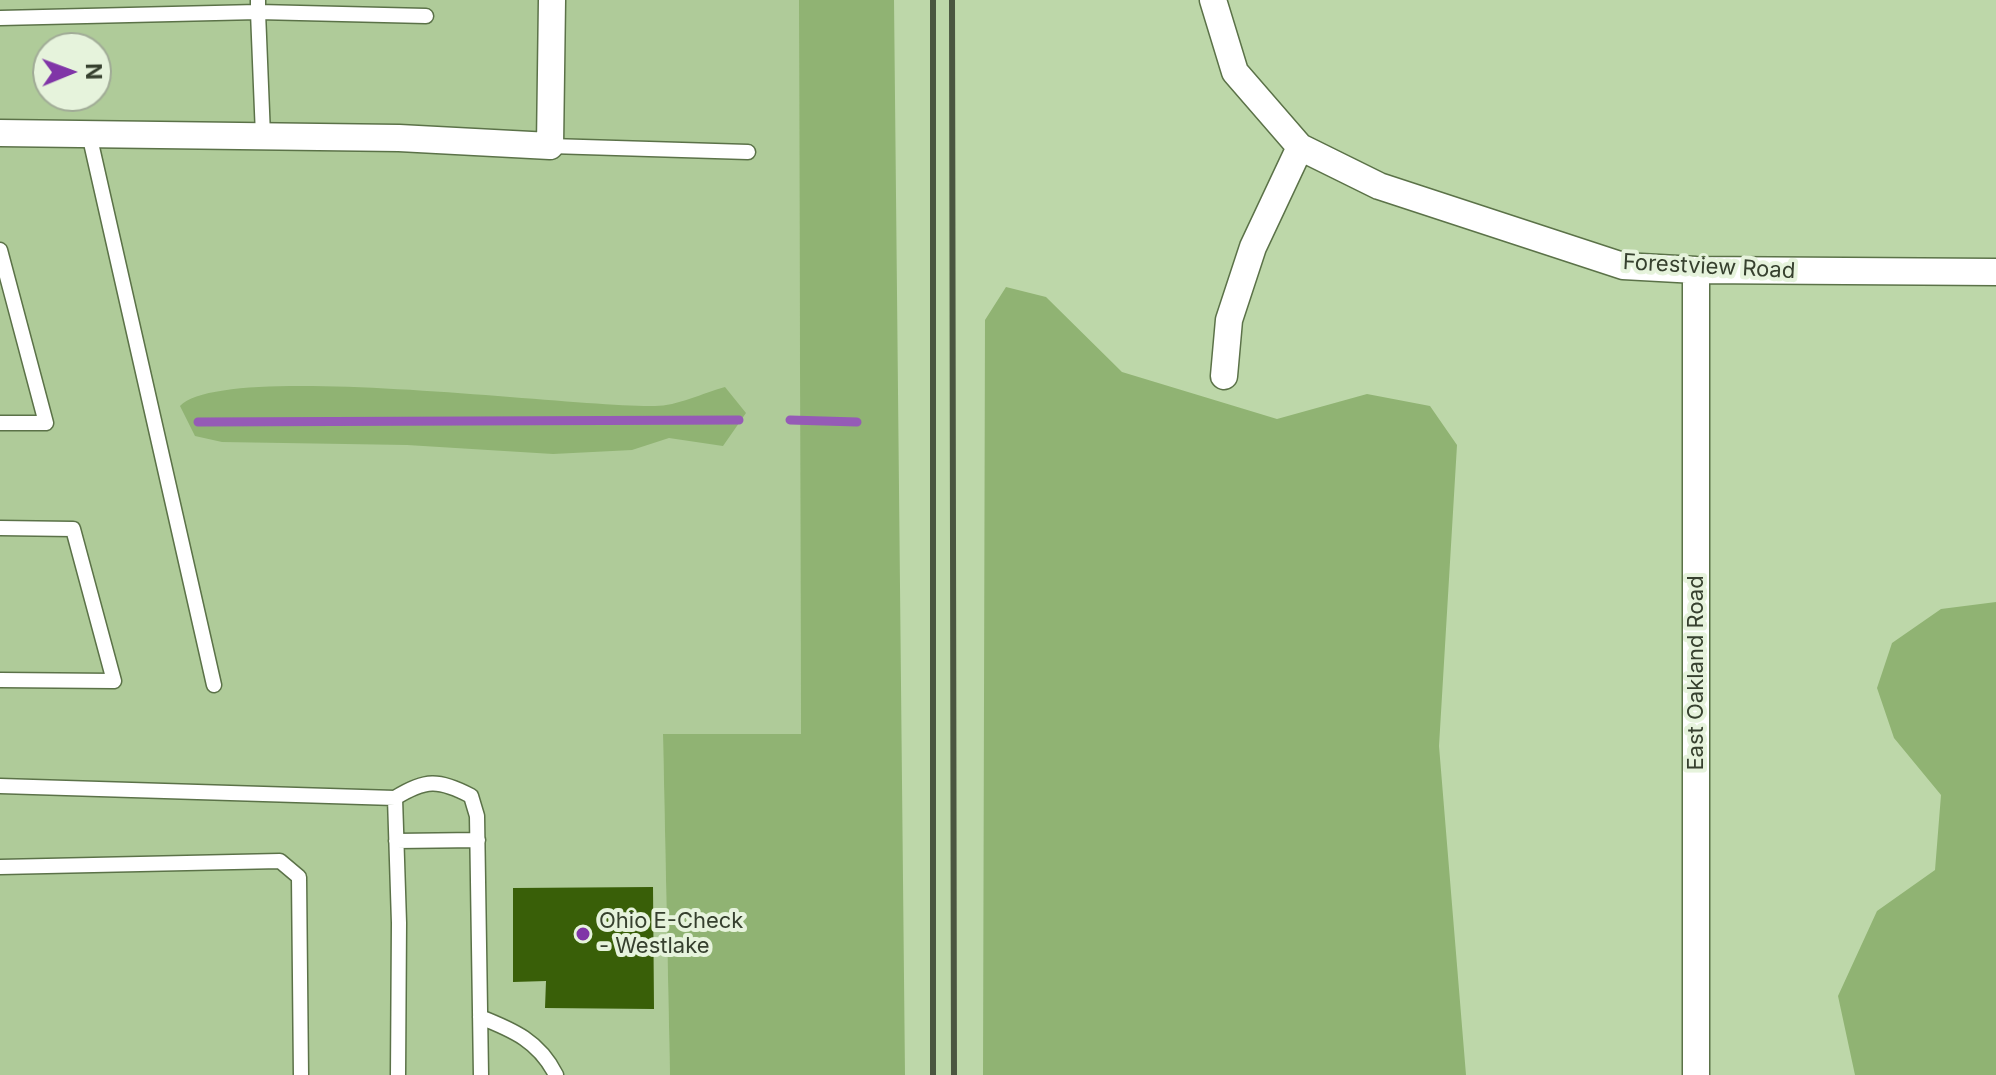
<!DOCTYPE html>
<html>
<head>
<meta charset="utf-8">
<style>
  body { margin:0 }
  #map { position:relative; width:1996px; height:1075px; overflow:hidden; background:#bdd7a9; font-family:Inter,sans-serif }
  canvas { display:block }
  .north { position:absolute; left:32px; top:32px; width:80px; height:80px; box-sizing:border-box; background:#e6f3dc; border:2px solid #a0ab96; border-radius:50%; rotate:89deg; font-size:22px; font-weight:700; line-height:32px; text-align:center; color:#36402e }
  .north::after { content:''; display:block; margin:auto; width:28px; height:36px; background:#8035a7; clip-path:polygon(50% 0,100% 100%,50% 72%,0 100%) }
</style>
</head>
<body>
<div id="map">
<canvas width="1996" height="1075"></canvas>
<div class="north">N</div>
</div>
<script>
const c = document.querySelector('canvas').getContext('2d');
c.lineJoin = 'round';
function fillPath(path, color) { c.fillStyle = color; c.fill(path, 'evenodd'); }
function trace(path, color, width, dash) { c.strokeStyle = color; c.lineWidth = width; c.lineCap = dash ? 'butt' : 'round'; c.setLineDash(dash || []); c.stroke(path); }
function label(font, color, halo, rows, align = 'center') {
  c.font = font + ' Inter,sans-serif'; c.lineWidth = 8; c.setLineDash([]); c.textBaseline = 'middle'; c.strokeStyle = halo; c.fillStyle = color; for (const [text, x, y, turn = 0] of rows) {
    c.save(); c.translate(x, y); c.rotate((+turn || 0) * Math.PI / 180); c.textAlign = isNaN(turn) ? turn : align; if (halo) c.strokeText(text, 0, 0); c.fillText(text, 0, 0); c.restore();
  }
}
fillPath(new Path2D(`
  M0,0h799l2,734 -138,1 7,340h-670zM48,48h48v48h-48z`), '#afcb99');
fillPath(new Path2D(`
  M799,0h95l11,1075h-235l-7,-341h138z
  M1006,287l40,10 76,75 155,47 90,-25 63,12 27,39 -18,301 27,329h-483l2,-755z
  M725,387l21,26 -23,33 -54,-8 -37,12 -79,4 -146,-9 -185,-3 -27,-6 -15,-30c44,-46 395,2 475,0 22,0 48,-13 70,-19z
  M1996,602v473h-141l-17,-79 39,-85 58,-41 6,-75 -47,-57 -17,-50 15,-45 49,-34z`), '#90b373');
trace(new Path2D(`
  M790,420l67,2
  M198,422l541,-2`), '#955bb6', 9);
fillPath(new Path2D(`
  M653,887l1,122 -109,-1 1,-27 -33,1v-94z`), '#395f08');
const service = new Path2D(`
  M258,0v12l168,4
  M0,18l258,-6 5,124
  M89,134l125,551
  M550,146l198,6
  M0,250l46,173h-46
  M0,528l73,1 41,152 -114,-1
  M0,786l395,12 4,125 -1,152
  M395,798c30,-19 44,-19 76,-2l6,20 4,259
  M396,841l82,-1
  M0,867l280,-6 19,16 2,198
  M480,1017c33,13 59,24 76,58`);
const minor = new Path2D(`
  M1213,0l22,72 65,75 79,39 244,80 73,4 300,2
  M0,133l399,5 151,8 2,-146
  M1224,376l5,-56 24,-73 47,-100
  M1696,1075v-805`);
trace(service, '#5b7248', 17);
trace(minor, '#5b7248', 29);
trace(service, '#fff', 14);
trace(minor, '#fff', 26);
trace(new Path2D(`
  M952,0l2,1075
  M933,1075v-1075`), '#4a5640', 6);
for (const [x, y, r, color] of [
  [583,934,8,"#8035a7"]
]) { const dot = new Path2D(); dot.arc(x, y, r, 0, 2 * Math.PI); c.fillStyle = color; c.fill(dot); trace(dot, '#e6f3dc', 3); }
label('22px', '#36402e', '#e6f3dc', [
  ["Forestview Road",1709,267,3],
  ["East Oakland Road",1696,673,-90]
]);
label('22px', '#36402e', '#e6f3dc', [
  ["Ohio E-Check",599,921],
  ["- Westlake",599,946]
], 'left');
</script>
</body>
</html>
